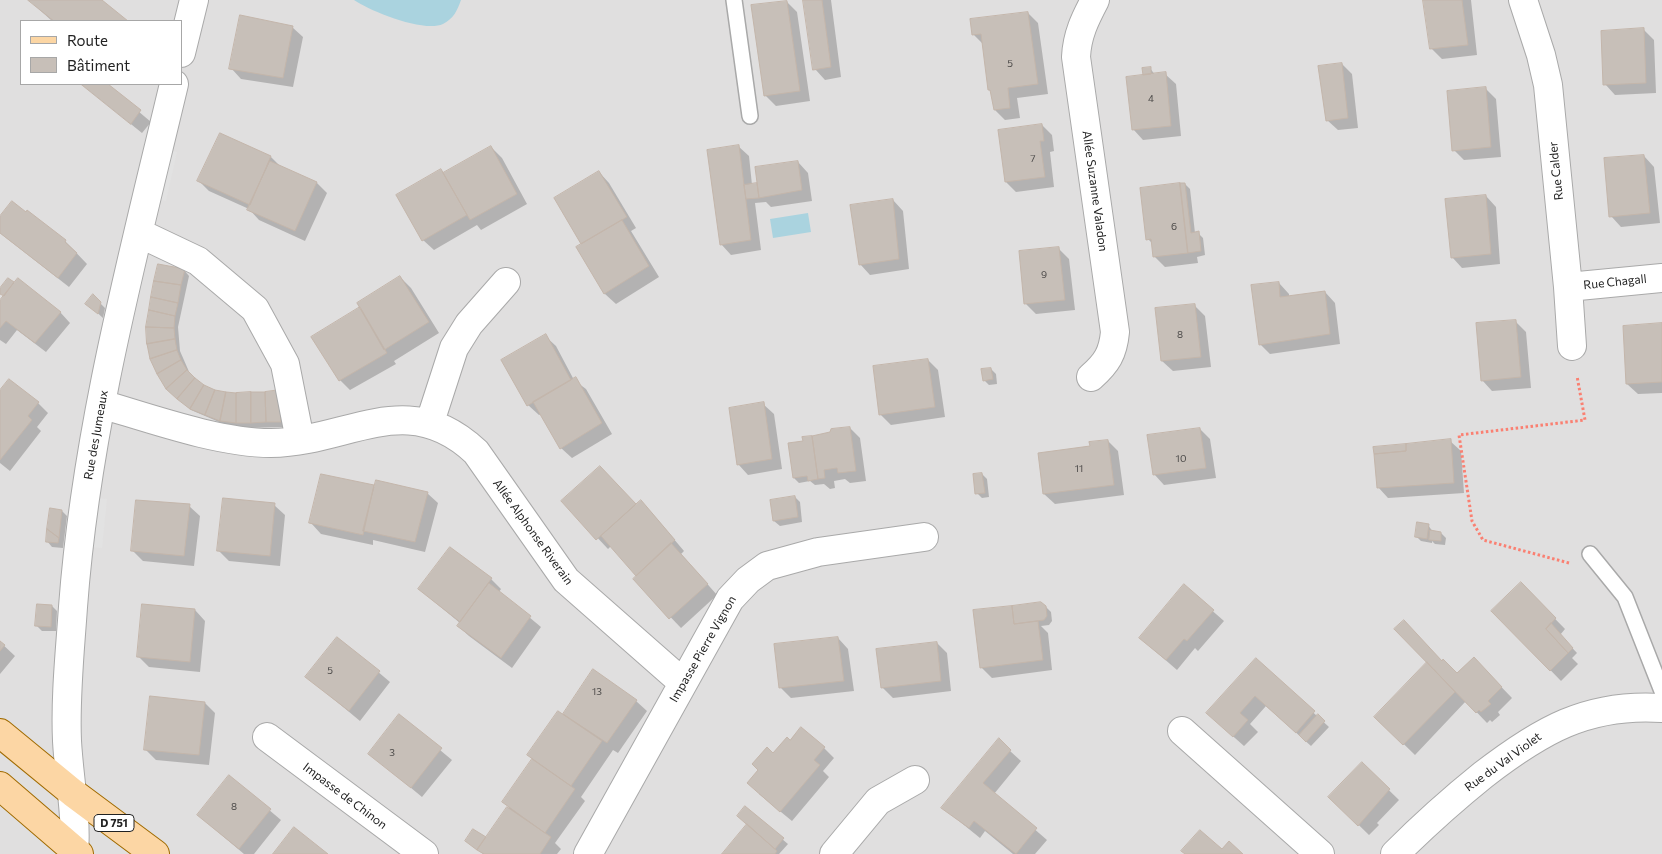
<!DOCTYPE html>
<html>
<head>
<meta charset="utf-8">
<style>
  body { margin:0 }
  #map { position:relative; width:1662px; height:854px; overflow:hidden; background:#f2efe9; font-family:Commissioner,sans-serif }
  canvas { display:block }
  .legend { position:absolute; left:20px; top:20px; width:162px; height:65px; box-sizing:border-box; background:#fff; border:1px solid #a7a7a7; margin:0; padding:6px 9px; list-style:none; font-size:15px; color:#222 }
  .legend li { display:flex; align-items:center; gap:10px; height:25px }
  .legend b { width:25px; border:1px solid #a7a7a7 }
</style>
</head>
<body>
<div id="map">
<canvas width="1662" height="854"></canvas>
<ul class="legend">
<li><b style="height:6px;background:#fcd6a4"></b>Route</li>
<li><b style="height:14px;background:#c7bfb8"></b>Bâtiment</li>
</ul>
</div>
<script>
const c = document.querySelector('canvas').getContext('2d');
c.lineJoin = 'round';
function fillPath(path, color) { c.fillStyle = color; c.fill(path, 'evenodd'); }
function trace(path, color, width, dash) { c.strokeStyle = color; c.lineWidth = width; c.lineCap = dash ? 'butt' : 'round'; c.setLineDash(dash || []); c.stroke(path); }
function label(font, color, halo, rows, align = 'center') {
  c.font = font + ' Commissioner,sans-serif'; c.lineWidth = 5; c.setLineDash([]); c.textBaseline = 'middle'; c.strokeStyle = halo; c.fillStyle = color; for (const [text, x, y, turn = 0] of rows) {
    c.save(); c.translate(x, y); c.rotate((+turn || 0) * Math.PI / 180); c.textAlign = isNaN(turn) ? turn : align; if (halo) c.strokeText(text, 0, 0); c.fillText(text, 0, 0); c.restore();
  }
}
fillPath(new Path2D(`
  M0,0h1662v854h-1662zM21,21h160v63h-160z`), '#e0dfdf');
fillPath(new Path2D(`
  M164,149l13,3 -11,49 -12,-3z
  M95,498l12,1 -5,49 -12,-1z`), '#e2e2e2');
fillPath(new Path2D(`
  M354,0h107c-4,11 -7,18 -18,24 -19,9 -73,-13 -89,-24z
  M808,213l3,19 -38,6 -3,-19z`), '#aad3df');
fillPath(new Path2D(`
  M29,0h71l26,21h-74z
  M805,0h26l10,77 -16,3 -10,-11z
  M1424,0h47l6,55 -35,4 -11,-11z
  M787,2l10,10 13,89 -34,5 -11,-11z
  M1028,13l10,10 10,71 -31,4 3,20 -15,2 -10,-10 -3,-18 -3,-2 -5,-45 -10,-10 -2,-15z
  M292,27l11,10 -10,50 -52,-8 -10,-11z
  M1643,29l11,11 2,53 -41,2 -10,-11z
  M1342,64l10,10 6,54 -20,2 -11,-10z
  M1150,68l5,7 10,-1 11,10 5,52 -38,4 -10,-11 11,-53z
  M81,84h25l45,38 -9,11z
  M1485,88l11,11 5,58 -37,3 -10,-10z
  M1042,125l10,10 2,16 -4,1 4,35 -38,5 -10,-10z
  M738,146l11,10 3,29 7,-1 39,-22 10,11 4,28 -41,6 -5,-5 -11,1 6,47 -30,5 -10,-11z
  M491,147l11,11 25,46 -46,26 -4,-5 -43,25 -11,-10 21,-66z
  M1644,156l10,11 6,56 -39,4 -10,-11z
  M271,157l10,10 36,16 10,10 -22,48 -46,-21 -10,-11 -40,-18 -10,-10z
  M599,172l10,11 27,45 -5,3 28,46 -43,27 -11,-10 -27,-46 5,-3 -28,-47z
  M1185,184l5,5 5,44h3l5,5 2,17 -8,2 1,6 -33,4 -11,-11 -1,-12 -5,-5z
  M1486,196l10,11 4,57 -38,4 -10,-11z
  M893,200l10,11 6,58 -39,6 -10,-11z
  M26,214l39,27 22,23 -18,23 -69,-54v-15z
  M1058,248l11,11 6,51 -39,4 -10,-10z
  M184,270l5,6 -11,51 2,24 10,23 13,12 15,7 18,1 44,-3 5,36 -43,1 -16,-3 -35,-15 -19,-17 -19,-30z
  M400,277l11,11 28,45 -45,28 2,3 -46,26 -10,-10 21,-72z
  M8,279l52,33 10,11 -24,29 -29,-22 -11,14 -6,-4v-37l4,-6 -4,-7z
  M1279,283l10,11v3l36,-5 10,11 5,41 -70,10 -10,-10z
  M100,303l5,5 -2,10 -11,-10z
  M1194,305l11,11 6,51 -38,4 -11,-10z
  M1515,321l11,11 5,56 -39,3 -10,-11z
  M1662,325v68l-24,1 -11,-10z
  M545,336l11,10 18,34 12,9 26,45 -40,24 -11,-10 -20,-34 -2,1 -11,-10z
  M928,360l10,10 7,47 -54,8 -11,-11z
  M991,369l5,5 1,10 -8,1 -5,-5z
  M0,392l38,11 10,10 -11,14 4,4 -31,40 -10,-8z
  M763,404l11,10 8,55 -34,6 -10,-11z
  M850,428l10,10 6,43 -16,2 -5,-4 -11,2 1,7 -5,1 -6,-5 -9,1 -5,-4 -11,2 -5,-5 10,-36 7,-5z
  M1200,429l10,10 6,39 -52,7 -10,-11z
  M1108,441l10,10 6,44 -69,9 -11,-10 -5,-40 52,-7z
  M1450,441l11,10 3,42 -76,5 -10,-11z
  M982,474l5,5 2,18 -7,1 -5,-5z
  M322,476l53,11 52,6 11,10 -13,49 -52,-12v5l-52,-11 -10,-11z
  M611,478l25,28 15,6 33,39 -3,3 36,41 -36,33 -47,-49 4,-3 -27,-30 -3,3 -45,-48z
  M795,497l5,5 2,20 -22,4 -6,-5 -3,-20z
  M274,505l11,10 -5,51 -51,-5 -11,-11z
  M189,506l11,10 -6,50 -51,-5 -11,-11z
  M62,511l5,5 -4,32 -11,-1 -5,-6z
  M1428,525l5,7 8,1 5,5 -1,7 -10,-1 -3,-3v2l-11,-2 -5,-5z
  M491,579l10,10 -2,3 42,35 -29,41 -43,-32 -11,-10 2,-3 -41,-34z
  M1521,584l44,45 -5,6 17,18 -5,5 6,6 -17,17 -68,-70z
  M1184,586l40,35 -26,30 -3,-3 -18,22 -37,-32z
  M52,606l5,5 -1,20h-14l-5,-5z
  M1045,606l6,6 1,9 -3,4 -8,1 7,7 4,37 -60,8 -11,-11 -6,-55z
  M195,610l10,11 -5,51 -51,-5 -11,-11z
  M338,638l52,44 -30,39 -53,-44z
  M838,638l10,11 6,42 -63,7 -10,-10z
  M0,642l15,14 -15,18z
  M937,643l10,10 4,38 -58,7 -11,-11z
  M1256,660l73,67 -18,19 -45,-40 -16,18 8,8 -14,14 -26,-23z
  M1442,662l15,13 27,-6 28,29 -14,14 2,3 -8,7 -2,-2 -3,3 -21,-22 -51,54 -39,-38z
  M593,671l43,30 11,10 -29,42 -5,-3 -32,47 4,4 -30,42 6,6 -4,5h-74l-11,-8 2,-15 12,8 23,-32 -5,-5 29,-42 -4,-5 34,-39z
  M205,703l10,10 -6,52 -53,-5 -11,-11z
  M399,716l53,44 -30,37 -52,-43z
  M790,742l34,6 10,10 -11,13 6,6 -37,44 -33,-27 1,-24 14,-15z
  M1010,751l11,10 -27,33 53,46 -12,14h-22l-28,-23 -5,7 -37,-30z
  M1362,764l37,36 -22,23 2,2 -10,10 -39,-38z
  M230,777l51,43 -27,34h-10l-46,-39z
  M745,808l43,36 -9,10h-56l25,-29z`), '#0003');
const building = new Path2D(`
  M28,0h74l26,21h-74z
  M803,0h19l9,67 -18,3z
  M1423,0h39l6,45 -38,4z
  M787,1l13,90 -36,5 -13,-91z
  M1028,12l10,72 -30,4 2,20 -16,2 -4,-20h-2l-7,-56 -9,1 -2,-16z
  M240,15l53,11 -10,52 -54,-9z
  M1644,28l2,55 -43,2 -2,-54z
  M1342,63l6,55 -22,3 -8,-55z
  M1151,67v7l-8,1 -1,-7z
  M1166,72l5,54 -39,4 -6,-53z
  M81,84h27l33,26 -10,14z
  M1486,87l5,60 -39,4 -5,-60z
  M1042,124l2,17h-4l5,36 -40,5 -7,-52z
  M220,133l51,23 -21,49 -53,-24z
  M739,145l12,95 -31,5 -13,-95z
  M491,146l26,48 -47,26 -27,-47z
  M1644,155l6,58 -41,4 -5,-59z
  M270,161l47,21 -22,49 -48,-21z
  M798,161l4,29 -43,8 -4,-31z
  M441,169l26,46 -45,26 -26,-46z
  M599,171l28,46 -46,27 -27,-46z
  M757,183l2,15 -13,1 -2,-14z
  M1180,183h5l6,50 8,-2 2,20 -13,2z
  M1180,183l8,70 -35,4 -2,-18 -5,1 -6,-52z
  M1486,195l5,59 -40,4 -6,-59z
  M893,199l6,60 -40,6 -9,-60z
  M12,201l14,11 1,-2 39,30 -1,2 12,11 -19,25 -58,-45v-17z
  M622,220l27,46 -45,28 -28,-47z
  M1059,247l6,53 -41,4 -5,-53z
  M158,264l27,5 -4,16 -27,-4z
  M400,276l29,46 -45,28 -27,-47z
  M8,278l6,4 -10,14 -4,-2v-6z
  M18,278l43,34 -26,31 -29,-22 -6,7v-28z
  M154,281l27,4 -3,18 -27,-6z
  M1279,282l1,15 45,-6 5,43 -71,11 -8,-60z
  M93,294l8,8 -3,12 -13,-10z
  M151,297l27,6 -3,13 -26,-6z
  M1195,304l6,53 -40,4 -6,-53z
  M360,307l27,46 -48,28 -28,-44z
  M149,310l26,6 -1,12 -28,-1z
  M1516,320l5,57 -40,4 -5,-58z
  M1662,323v59l-36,2 -3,-58z
  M146,327l28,1 1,11 -28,5z
  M546,334l25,46 -44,26 -26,-46z
  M175,339l2,11 -27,9 -3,-15z
  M177,350l4,10 -24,14 -7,-15z
  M928,359l7,48 -56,8 -6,-49z
  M181,360l6,10 -21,19 -9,-15z
  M991,368l2,11 -10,2 -2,-12z
  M187,370l8,8 -18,21 -11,-10z
  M576,377l26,46 -42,26 -27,-47z
  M195,378l9,7 -14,24 -13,-10z
  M9,379l30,23 -11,14 4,4 -32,40v-70z
  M204,385l11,5 -10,25 -15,-6z
  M215,390l11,2 -6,29 -15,-6z
  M280,390l1,32h-15l-1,-30z
  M226,392l10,1v30l-16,-2z
  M251,392h14l1,30 -15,1z
  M251,392v31h-15v-30z
  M764,402l8,57 -35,6 -8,-57z
  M850,427l6,44 -18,2 -1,-5 -13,2 1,8 -7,1 -6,-43 18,-4 1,-3z
  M1200,428l6,40 -53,7 -6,-40z
  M812,436l6,43 -10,2 -1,-5 -14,2 -5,-35 15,-2 -1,-4z
  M1451,439l3,44 -77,5 -3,-34 32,-3v-7z
  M1108,440l6,45 -71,9 -5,-41 52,-7 -1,-4z
  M1406,444v7l-32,3 -1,-7z
  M600,466l36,38 -40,36 -35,-39z
  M982,473l3,20 -10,1 -2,-20z
  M321,474l53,11 -11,50 -54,-12z
  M376,480l52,12 -13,50 -52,-11z
  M795,496l3,21 -25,4 -3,-21z
  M223,498l52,5 -5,53 -53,-5z
  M136,500l54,4 -6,52 -53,-5z
  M641,500l34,40 -39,36 -35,-40z
  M50,508l12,2 -3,28 -12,-9z
  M1417,522l12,2 -2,15 -12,-2z
  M47,529l12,9 -1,5 -12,-1z
  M1430,530l11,2v9l-12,-1z
  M671,543l37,41 -39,35 -36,-40z
  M450,547l42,31 -32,44 -42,-33z
  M1521,582l35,36 -10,11 22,24 -18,18 -59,-60z
  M489,583l42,33 -30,42 -44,-32z
  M1184,584l30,26 -27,31 -3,-2 -18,21 -27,-22z
  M1041,602l5,4 1,10 -3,4 -30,4 -2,-18z
  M37,604l15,1 -1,22 -16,-1z
  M142,604l53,5 -5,53 -53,-5z
  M1012,606l2,18 24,-3 5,39 -63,8 -7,-58z
  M1404,620l38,41 1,-2 14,14 17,-16 28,30 -14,14 3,3 -10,8 -2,-2 -3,3 -82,-84z
  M1551,623l22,25 -5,5 -22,-24z
  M337,637l43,34 -31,40 -44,-34z
  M838,637l6,44 -65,7 -5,-44z
  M0,641l5,4 -5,6z
  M937,642l4,39 -60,7 -5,-39z
  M1256,658l59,53 -19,22 -41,-37 -15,17 8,7 -15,17 -27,-24z
  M1427,662l28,30 -52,53 -29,-28z
  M593,669l44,31 -30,43 -44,-29z
  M150,696l55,6 -6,53 -55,-5z
  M558,711l44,30 -31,45 -44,-31z
  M399,714l43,34 -31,40 -43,-34z
  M1318,714l7,7 -19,21 -7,-7z
  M801,727l24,20 -11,13 6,5 -40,47 -33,-29 11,-13 -6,-6 15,-17 6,6 14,-16 3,3z
  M999,738l12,12 -28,33 54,45 -21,26 -42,-33 -5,7 -28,-20z
  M532,759l43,30 -30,44 -43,-31z
  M1362,762l28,27 -32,37 -30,-29z
  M229,775l42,34 -32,40 -42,-34z
  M745,806l39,32 -9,11 -38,-33z
  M507,807l44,30 -11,17h-56l-7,-4z
  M747,824l30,27 -2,3h-53z
  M294,827l34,27h-55z
  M473,829l13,8 -9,13 -12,-9z
  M1200,830l22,19 7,-8 14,13h-58l-4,-3z`);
fillPath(building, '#c7bfb8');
trace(building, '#c4b6ab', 1);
const service = new Path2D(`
  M734,0l16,116
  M1590,554l35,43 37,94`);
const minor = new Path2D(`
  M1523,0l18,55 7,30 20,202 4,59
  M181,53l13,-53
  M139,233l59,28 57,48 30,55 15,76
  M1568,287l94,-9
  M1091,377c16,-14 22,-24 24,-45l-39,-275c1,-22 9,-38 19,-57
  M101,404c51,15 118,39 170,39 78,-1 136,-56 205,9l90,128 116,102
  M430,422l24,-74 15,-24 37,-42
  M1182,731l138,123
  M267,737l157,117
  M74,854c3,-38 -5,-76 -7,-113 -2,-44 3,-90 6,-134 13,-177 60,-351 101,-523
  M588,854l142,-255 18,-19 19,-14 51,-14 106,-15
  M834,854l44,-53 37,-21
  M1395,854c28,-28 57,-54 88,-79 57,-44 104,-72 179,-67`);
const primary = new Path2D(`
  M0,733l73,60 82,61
  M0,786l79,68`);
trace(service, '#a9a9a9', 18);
trace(minor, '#a9a9a9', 30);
trace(primary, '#a06b00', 30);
trace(new Path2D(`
  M1569,563l-86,-23 -11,-19 -13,-86 126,-15 -8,-44`), '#fa8072', 3, [2.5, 2.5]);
trace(service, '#fff', 15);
trace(minor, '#fff', 28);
trace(primary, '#fcd6a4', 28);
label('10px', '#4b4948', null, [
  ["5",1010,64],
  ["4",1151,99],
  ["7",1033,159],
  ["6",1174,227],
  ["9",1044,275],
  ["8",1180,335],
  ["10",1181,459],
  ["11",1079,469],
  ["5",330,671],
  ["13",597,692],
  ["3",392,753],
  ["8",234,807]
]);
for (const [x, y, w] of [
  [114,823,40]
]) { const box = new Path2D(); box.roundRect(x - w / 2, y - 8.5, w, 17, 4); c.fillStyle = '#fff'; c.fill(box); trace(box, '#222', 1); }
label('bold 11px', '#222', null, [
  ["D 751",114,823]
]);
label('12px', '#222', '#fff', [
  ["Rue Calder",1556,171,-96],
  ["Allée Suzanne Valadon",1095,191,82],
  ["Rue Chagall",1615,282,-6],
  ["Rue des Jumeaux",96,435,-80],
  ["Allée Alphonse Riverain",533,532,54],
  ["Impasse Pierre Vignon",703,649,-60],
  ["Rue du Val Violet",1503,762,-36],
  ["Impasse de Chinon",345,796,37]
]);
</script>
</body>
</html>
